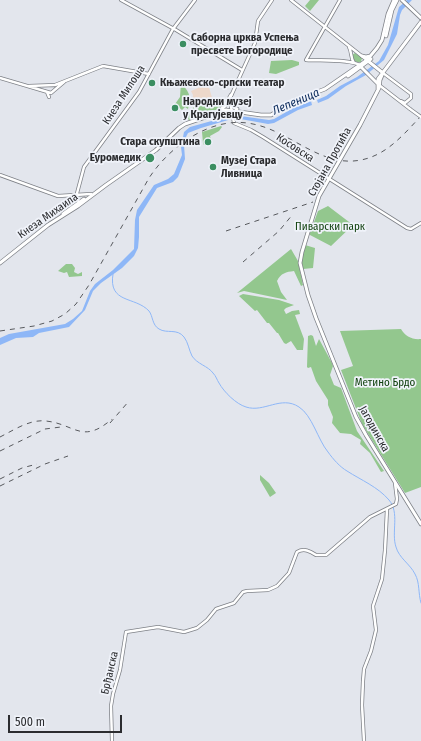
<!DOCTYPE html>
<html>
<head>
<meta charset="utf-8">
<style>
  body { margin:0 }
  #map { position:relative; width:421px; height:741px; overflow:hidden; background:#e3e6ed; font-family:"Fira Sans Condensed",sans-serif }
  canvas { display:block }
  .scale { position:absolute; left:8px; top:715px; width:114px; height:18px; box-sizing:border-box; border:2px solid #2b2c2f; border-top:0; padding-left:5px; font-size:12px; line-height:14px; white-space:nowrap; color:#2b2c2f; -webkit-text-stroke:3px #f0f3fa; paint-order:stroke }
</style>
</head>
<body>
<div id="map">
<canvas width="421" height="741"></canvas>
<div class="scale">500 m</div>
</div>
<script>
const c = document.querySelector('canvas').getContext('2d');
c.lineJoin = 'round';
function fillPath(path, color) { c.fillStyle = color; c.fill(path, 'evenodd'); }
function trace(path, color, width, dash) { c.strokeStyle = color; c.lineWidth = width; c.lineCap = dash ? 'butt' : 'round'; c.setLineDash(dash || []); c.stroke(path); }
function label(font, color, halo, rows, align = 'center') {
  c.font = font + ' "Fira Sans Condensed",sans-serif'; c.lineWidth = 3.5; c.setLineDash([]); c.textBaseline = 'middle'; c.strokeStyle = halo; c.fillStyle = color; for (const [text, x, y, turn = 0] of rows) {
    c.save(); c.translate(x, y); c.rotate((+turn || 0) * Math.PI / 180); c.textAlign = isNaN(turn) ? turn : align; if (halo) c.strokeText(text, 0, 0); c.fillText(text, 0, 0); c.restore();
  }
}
fillPath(new Path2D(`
  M208,84l5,17 -17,3 -4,-2 1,-7 -2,-4z`), '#edd8ca');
fillPath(new Path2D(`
  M310,0h9l-9,11 -5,-5z
  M355,53l7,5 -1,4h-4l-4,-2 -1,-5z
  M292,60l7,2v3l-23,9 -7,-1 2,-12z
  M181,82c8,11 11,13 7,27l-3,-2 -3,3 -7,-6 5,-7z
  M215,102l6,3v3l-32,12 -4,-4 11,-11z
  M221,126l1,1 -3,4 -9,5 1,4h-7v3l3,2h-3l-1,-2 -1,-11z
  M328,206l25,19 -22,21 -21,-11v-2l8,-22z
  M305,245l10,3 -2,20 -10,1 -2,-10z
  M291,249l7,12 5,24 -2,1 -7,-15c-8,1 -13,2 -17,10l4,11 6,8 -43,-9 -7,2z
  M66,264h6l3,4 -1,4 4,2 4,-2v4l-13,1 -2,-5 -3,1 -6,-2z
  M243,294l36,6 15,5 -8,3 -2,2 2,4 6,-3 7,-1 1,4 -5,1 9,24 -1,11h-6l-6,-9 -5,3 -2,-1 -6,-10h-1l-8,-10h-2l-10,-13 -2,1 -16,-15z
  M401,329c4,7 11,11 20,10v148l-16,6 -43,-69 -21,-54 12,-4 -13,-35z
  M311,335l2,1 3,10 3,-7 13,24 1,3 -3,9 4,10 7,3 16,43 27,40 -3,1 -11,-19 -10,-9 1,-4 -10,-6 -11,-1 -8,-10 1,-6 -5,-12v-5l-12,-19 -5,-14 -3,1 -1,-1 1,-31z
  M260,475l9,8 7,10 -6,4 -10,-17z`), '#93c78e');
fillPath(new Path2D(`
  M407,0h5l-10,10 -2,5 -3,19 -13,26 -18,15 -20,11 -18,13 -10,4 -1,-3 9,-4 14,-10 17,-9 22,-16 9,-16 11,-38z
  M311,101l1,4 -14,5 -24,13 -6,1 -33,-6 -34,10 -13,5 -2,4 -2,8 1,14 -7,18 -5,5 -16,6 -18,29v20l-1,11 -4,8 -12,12 -21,15 -8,8 -8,19 -16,17 -30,6 -6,4 -17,1 -16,7v-7l9,-4 56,-10 8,-5 9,-8 8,-20 5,-7 18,-14 21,-21 1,-29 2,-10 17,-25 14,-6 6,-5 8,-19 -1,-8 3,-15 6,-5 43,-12 36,5 5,-1 21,-12z`), '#8eb7f7');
trace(new Path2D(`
  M113,274c-5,30 22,22 36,37 4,5 3,14 10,18 8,5 18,-1 25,8 4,5 5,13 8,19 5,8 16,10 21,17 3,3 4,7 6,10 5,9 17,21 27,24 18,6 35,-12 53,0 13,8 19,33 29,45 5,7 12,15 19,19 14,9 31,16 42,29 11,13 2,32 7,47 3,11 14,17 19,27 5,9 3,19 6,29`), '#8eb7f7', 1);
const tertiary = new Path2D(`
  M121,0l55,30 66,40
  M291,0l77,61
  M340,0l-34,60c15,1 41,-1 54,5
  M349,47c3,5 1,10 5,16
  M383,73l28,21v4l-6,5 -4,-2
  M0,78l51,15 13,-11
  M379,85l31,24
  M29,86l26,-1 48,-19 46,8
  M47,92l2,5
  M231,96l24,-53 3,-22 14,-21
  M230,101l4,22 17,7 12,7 144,91 4,1 10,-6
  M0,175l58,21 33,-2
  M80,204l-4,-7 8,-30 55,-75 34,-63 22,-29
  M112,741l-1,-35 2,-12 7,-24 6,-38 32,-5 26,5 13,-4 10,-8 9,-11 18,-6 9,-11 4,-1 21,-1 9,-4 12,-13 8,-21c7,-4 13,-1 19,3h10l44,-38 26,-13 1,-5 -2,-16
  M364,741l-2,-36 1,-24 1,-12 7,-18 5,-21 -3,-24 9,-27 3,-29 2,-41`);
const secondary = new Path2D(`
  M402,0l19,18
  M386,36l6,-26 5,-10
  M362,56l4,1 4,-1
  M368,61l15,12
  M361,67l16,16
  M383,73l-3,7 -1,8 -19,37 -41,71 -17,56 -2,11 8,32 8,23 40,99 10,18 55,89
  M348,76l23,-17
  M378,89v-10l43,-57
  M230,99l2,7 5,3
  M219,111l6,-5 6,-11
  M63,214l21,-15
  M0,263l48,-38 30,-19 28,-21 50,-35 23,-22 6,-4 41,-14 35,5h10l25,-15 29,-11 42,-29 10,-12 5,-8 6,-26 6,-14`);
trace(tertiary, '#7e8187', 4);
trace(secondary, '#7e8187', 4.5);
trace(tertiary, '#fff', 2.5);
trace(secondary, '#fff', 3);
trace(new Path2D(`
  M226,231l87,-29
  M243,262l36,-31 14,-17
  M0,331l34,-5 18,-5 13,-7 11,-10 13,-19 60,-107c21,-32 63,-63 104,-54 10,2 20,6 29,11 25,12 49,31 79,25 26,-5 43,-26 60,-44
  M110,423l19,-22
  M0,437c14,-7 30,-18 46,-16 29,3 36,24 66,-2
  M0,451l45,-22 16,-2
  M0,479l22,-11 15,-4
  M0,486l45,-22 23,-8`), '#57595d', 1, [5, 5]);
const tertiaryBridge = new Path2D(`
  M410,109l11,8`);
trace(tertiaryBridge, '#7e8187', 4, []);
trace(tertiaryBridge, '#fff', 2.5);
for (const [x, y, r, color] of [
  [183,44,4,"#3b8e61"],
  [152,83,4,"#3b8e61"],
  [175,108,4,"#3b8e61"],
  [208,142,4,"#3b8e61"],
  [150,158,5,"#3b8e61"],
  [213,167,4,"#3b8e61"]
]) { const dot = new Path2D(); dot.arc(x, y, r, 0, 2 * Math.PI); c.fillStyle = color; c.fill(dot); trace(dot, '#f0f3fa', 1.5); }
label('bold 11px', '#2b2c2f', '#f0f3fa', [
  ["Саборна црква Успења",191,38],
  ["пресвете Богородице",191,51],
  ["Књажевско-српски театар",160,83],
  ["Народни музеј",183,102],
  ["у Крагујевцу",183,115],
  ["Стара скупштина",200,142,"right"],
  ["Еуромедик",141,158,"right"],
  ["Музеј Стара",221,161],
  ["Ливница",221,174]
], 'left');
label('11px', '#2b2c2f', '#f0f3fa', [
  ["Кнеза Милоша",124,95,-57],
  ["Косовска",295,148,33],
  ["Стојана Протића",330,162,-61],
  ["Кнеза Михаила",48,216,-35],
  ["Јагодинска",374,429,61],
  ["Брђанска",110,673,-77]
]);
label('11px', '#0f400d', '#f0f3fa', [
  ["Пиварски парк",330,227],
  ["Метино Брдо",385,383]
]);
label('italic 12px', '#0b2a5b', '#f0f3fa', [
  ["Лепеница",296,102,-23]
]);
</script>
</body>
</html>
